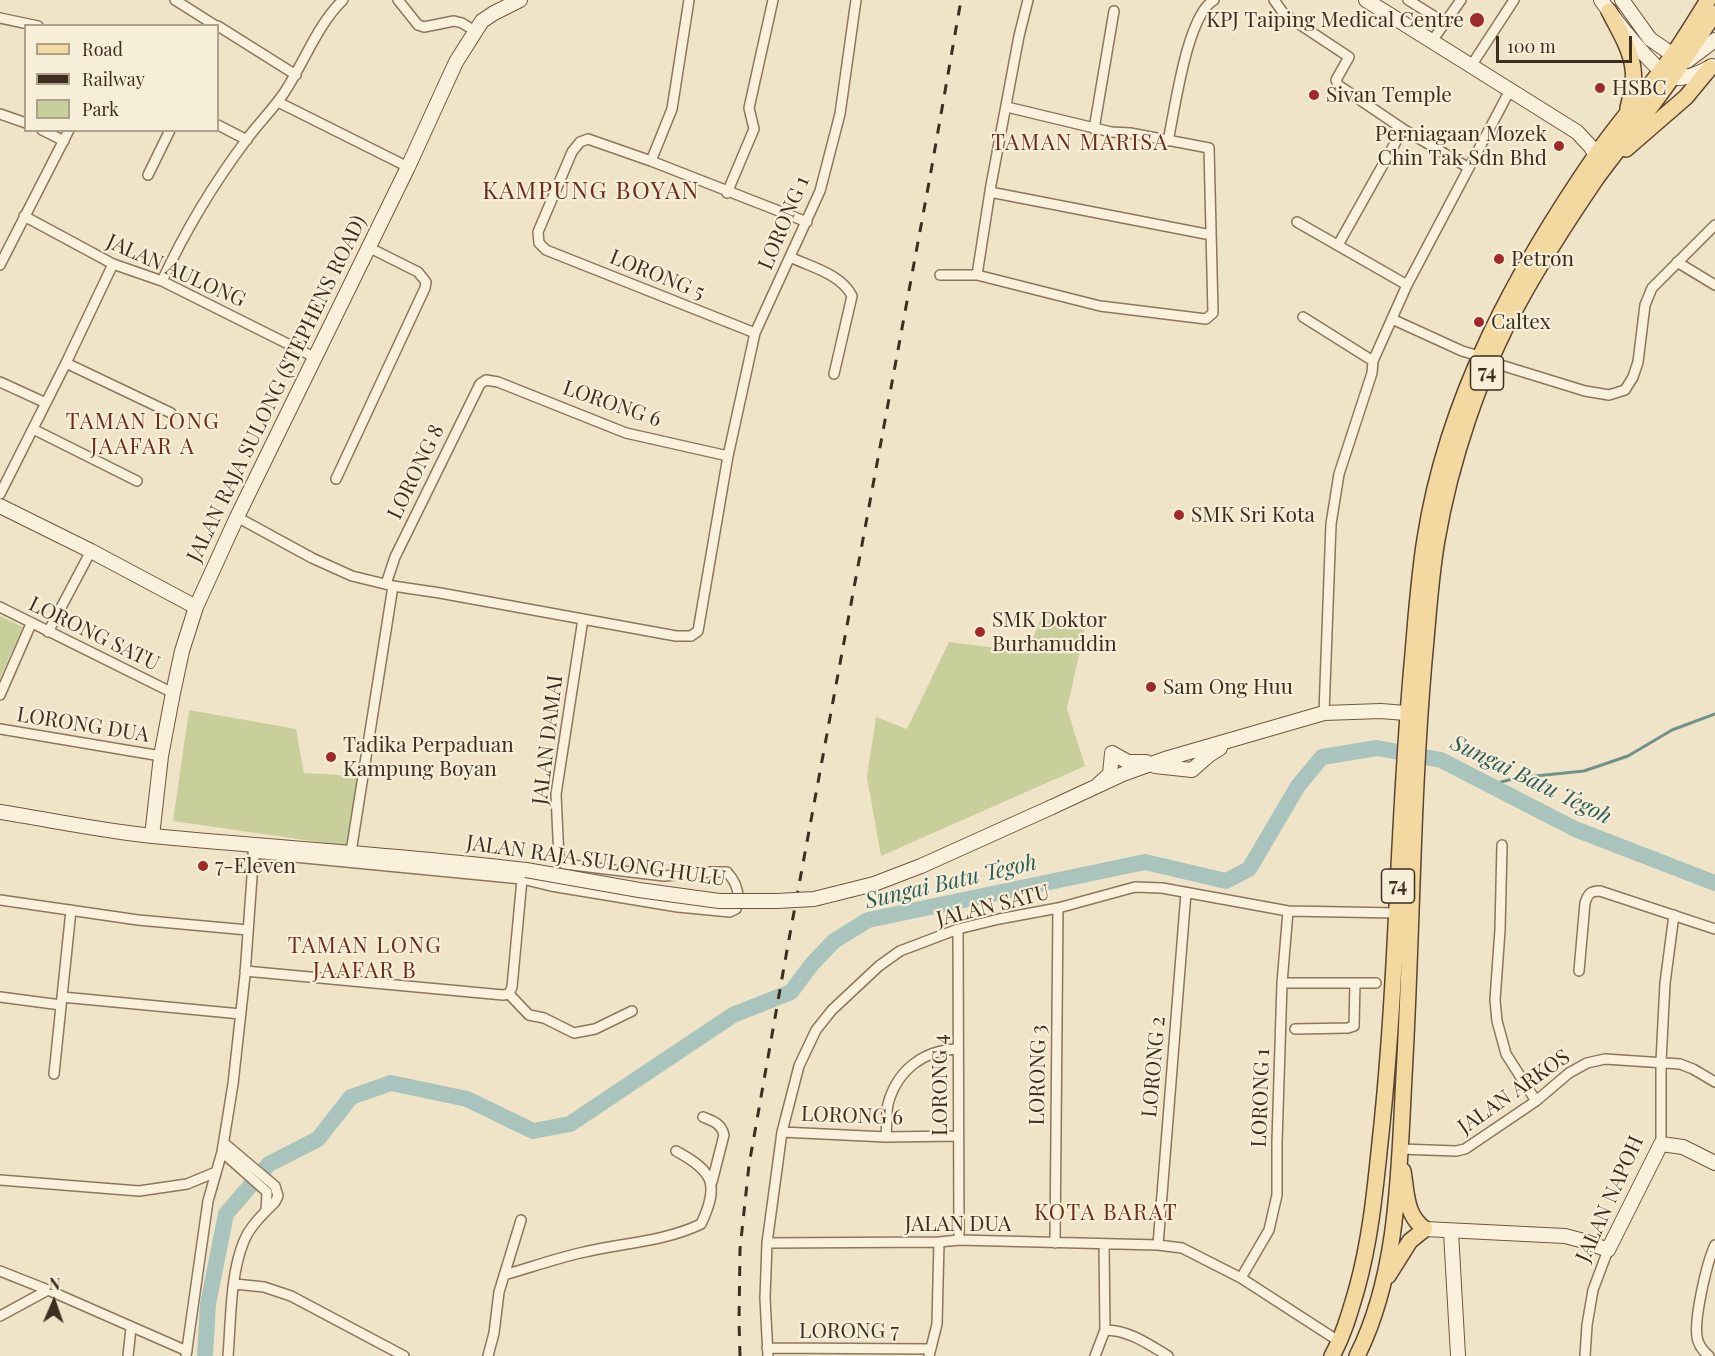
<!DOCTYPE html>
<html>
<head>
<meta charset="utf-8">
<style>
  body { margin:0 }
  #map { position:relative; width:1715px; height:1356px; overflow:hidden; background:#f0e4c8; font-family:"Playfair Display",serif }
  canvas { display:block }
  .legend { position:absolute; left:24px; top:24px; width:195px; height:108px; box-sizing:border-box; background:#f7eed8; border:2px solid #ada18e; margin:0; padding:8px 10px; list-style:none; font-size:18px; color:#3d2e20 }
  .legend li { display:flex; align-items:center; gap:12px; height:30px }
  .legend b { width:30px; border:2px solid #ada18e }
  .north { position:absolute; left:24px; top:1272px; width:60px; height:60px; -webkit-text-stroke:4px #f7eed8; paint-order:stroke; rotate:2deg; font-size:16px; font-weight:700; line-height:24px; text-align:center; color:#3d2e20 }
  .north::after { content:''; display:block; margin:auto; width:21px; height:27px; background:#3d2e20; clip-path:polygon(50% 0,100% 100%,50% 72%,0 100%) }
  .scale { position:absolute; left:1496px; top:36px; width:136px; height:27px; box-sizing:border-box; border:3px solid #3d2e20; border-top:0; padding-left:8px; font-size:18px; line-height:21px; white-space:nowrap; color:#3d2e20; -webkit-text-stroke:4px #f7eed8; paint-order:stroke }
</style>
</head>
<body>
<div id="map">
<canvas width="1715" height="1356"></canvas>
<ul class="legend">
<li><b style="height:8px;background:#f3d9a0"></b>Road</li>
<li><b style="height:8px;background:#3d2e20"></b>Railway</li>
<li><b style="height:16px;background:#c9cf9b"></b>Park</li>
</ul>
<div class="north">N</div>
<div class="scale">100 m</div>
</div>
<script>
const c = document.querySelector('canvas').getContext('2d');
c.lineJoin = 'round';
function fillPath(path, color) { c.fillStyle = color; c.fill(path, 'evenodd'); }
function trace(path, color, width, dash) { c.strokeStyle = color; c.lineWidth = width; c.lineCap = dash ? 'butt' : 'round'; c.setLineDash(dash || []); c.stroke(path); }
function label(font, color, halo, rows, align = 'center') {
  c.font = font + ' "Playfair Display",serif'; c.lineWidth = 4.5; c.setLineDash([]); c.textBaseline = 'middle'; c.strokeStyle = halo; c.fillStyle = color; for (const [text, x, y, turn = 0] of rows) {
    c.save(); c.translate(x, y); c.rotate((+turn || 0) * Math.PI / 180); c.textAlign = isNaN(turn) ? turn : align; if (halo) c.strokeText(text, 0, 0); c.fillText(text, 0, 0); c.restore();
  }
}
fillPath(new Path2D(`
  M0,616l23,11 -23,51z
  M1041,618l44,10 -18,81 18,57 -204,90 -14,-79 9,-60 31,12 42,-87 78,10z
  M189,710l107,19 8,44 54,3 -12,70 -173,-25z`), '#c9cf9b');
trace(new Path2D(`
  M1490,785l26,-7 68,-7 44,-15 44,-26 43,-16`), '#6f938a', 3);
trace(new Path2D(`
  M205,1356l3,-52 18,-90 43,-50 49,-25 33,-42 40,-14 76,16 66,32 37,-7 163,-109 58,-23 21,-28 22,-23 34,-21 277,-58 81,19 23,-12 49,-83 24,-29 55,-9 64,12 134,69 140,54`), '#a9c4bc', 16);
const street = new Path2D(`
  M175,0l41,26
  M398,0l20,25 6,2 30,-6 8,2 13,8
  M1274,0l10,14 65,43 -13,23 2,5 65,44 66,39
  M1408,0l37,23
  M0,18l38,8
  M218,26l78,49
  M1432,41l29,-41
  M1471,66l43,-66
  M278,102l130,65
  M0,114l26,9
  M218,125l29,15
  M1094,129l20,-118
  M42,130l22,11
  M1168,141c7,-32 19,-126 46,-141
  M651,161l21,-52 17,-109
  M148,175l22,-45
  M990,192l221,43
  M727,193l27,-64 -5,-21 24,-108
  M24,216l89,48 49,17 152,76
  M1297,222l110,63
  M1338,245l65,-116
  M790,257c21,10 51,17 62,39l-18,78
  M1677,262l38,23
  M0,265l69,-135
  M940,275h37l123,31 106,13 7,-6 -4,-165 -79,-15 -19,-1 -104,-25
  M977,275l14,-90 28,-149 9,-36
  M162,281c23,-50 52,-98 85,-142 12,-16 26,-30 37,-46 20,-30 33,-68 59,-93
  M1303,317l70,44
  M1392,319l70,32 17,5
  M755,333l-209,-83 -7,-7 -1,-11 34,-80 8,-10 8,-3 63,22 156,61
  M1491,362l94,29 24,4 16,-5 8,-13 5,-15 7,-57 7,-17 63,-63
  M66,363l105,50
  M0,382l46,21
  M33,429l104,52
  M336,479l89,-191 1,-6 -8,-10 -50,-25
  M0,494l66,-131 47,-99
  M237,517l75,41 40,18 41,10 47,7 236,43h15l7,-5 30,-175 27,-123 65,-142 20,-77 16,-114
  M386,584l9,-27 85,-173 6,-4 12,2 128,51 102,23
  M0,607l173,86
  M48,632l43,-81
  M0,695l31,-71
  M1324,713l7,-189 8,-50 33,-101 1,-12 34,-76 103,-195
  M0,729l161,27
  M1502,845l-2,85 -5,70 2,21 9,33 30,47
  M351,852l42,-266
  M253,853l269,26 29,7 127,21 52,5 6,-3c5,-15 1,-26 -9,-37h-16l-47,4 -100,-12 -5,-5 -3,-65 27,-175
  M0,900l138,20 110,10
  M958,929l1,311
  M245,971l258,24 6,-1 3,-7 10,-108
  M1579,971l6,-68c3,-9 5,-12 15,-12l115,38
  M1282,983h94
  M509,994l20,21 15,3 30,15 21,-4 37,-18
  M0,997l61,8
  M62,997l179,17
  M1295,1029l53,-1 6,-2 1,-43
  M54,1074l17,-164
  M703,1117c10,4 18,6 21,18l-12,47
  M782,1132l104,5 72,-1
  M886,1137c1,-11 0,-23 2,-33 9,-34 36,-54 69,-55
  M224,1143l51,43 3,10 -3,6c-11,11 -25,24 -31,39 -14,33 -13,80 -16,115
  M1661,1144v-82l4,-79 9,-68
  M1400,1149l56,2 9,-2 71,-48 33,-28 18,-10 18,-4 75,5 13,5 22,13
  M222,1152l45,40 -1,19
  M0,1180l139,11 48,-7 29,-12
  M767,1243l172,-1 20,-2 199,5 24,3 59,30 99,64
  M1055,1243l3,-335
  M1158,1245l28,-352
  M0,1271l48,19 139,61
  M504,1275c25,-7 50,-16 76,-22 40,-10 84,-11 121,-29 19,-40 12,-53 -25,-73
  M1241,1278l28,-48 8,-35v-53l5,-159 6,-72
  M235,1284l29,3 27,9 113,60
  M0,1316l48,-26
  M1105,1330c24,0 43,14 63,26
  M767,1348l163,1
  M128,1356l3,-28
  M186,1356l22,-155 14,-49 11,-68 12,-109 9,-126
  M488,1356l6,-23 5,-41 22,-72
  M768,1356l-3,-58 2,-55 15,-111 17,-66 17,-36 16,-20 47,-44 21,-15 58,-22 41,-10 59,-11 77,-21 27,1 126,23 108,2
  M929,1356l8,-32 2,-82
  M1095,1356l10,-26 -1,-86
  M1585,1356l2,-31 6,-35 15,-40
  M1709,1356c-5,-4 -9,-9 -11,-15 -6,-17 9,-79 17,-96`);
const secondary = new Path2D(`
  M1366,0l211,132 14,15 5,9
  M1601,0c11,16 54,72 70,77 12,4 31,-5 41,-11
  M1622,0l28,39 32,22h5l28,-21
  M0,506l91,45 105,56
  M1155,766l37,4 17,-15 11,-7
  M1099,784l11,-10 2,-21 16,9h18
  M1052,807l71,-33 42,-15 159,-46 57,-2 36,3
  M0,812c51,8 102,19 153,24 124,12 249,19 373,34
  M152,836l9,-80 12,-63 9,-42 14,-44 41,-90 171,-350 48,-105 26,-41 12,-8 26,-13
  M1425,1229l140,7 19,5 24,9 53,-106 22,3 32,16
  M1451,1232l7,124`);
const primary = new Path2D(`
  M1609,11c9,18 22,38 24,58 2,13 -2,26 -5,39
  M1626,149l60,-52 24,-29
  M1388,1276l22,-35 15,-12c-20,-14 -18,-36 -22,-58
  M1332,1356c12,-22 18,-44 25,-68 15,-54 19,-109 25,-164 16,-156 16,-313 31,-470 3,-38 6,-77 12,-115 22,-142 92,-270 173,-387 23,-33 51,-64 75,-97 12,-18 24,-37 35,-55
  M1357,1356c42,-83 42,-188 47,-280 8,-138 8,-277 20,-415 4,-40 6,-81 13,-121 13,-77 43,-168 81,-236 24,-44 52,-87 80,-128 24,-32 50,-64 73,-97 15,-22 29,-44 44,-66`);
trace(street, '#8d765c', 12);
trace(secondary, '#6f573f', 16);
trace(primary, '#5b4430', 18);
trace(street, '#faf1dc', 9);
trace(secondary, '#faf1dc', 14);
trace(primary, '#f3d9a0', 15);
trace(new Path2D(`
  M740,1356l-1,-35 1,-72 9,-84 38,-215 143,-773 31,-177`), '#3d2e20', 3, [10, 10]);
const secondaryBridge = new Path2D(`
  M526,870l113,20 80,11h58l37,-2 60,-15 47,-18 131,-59`);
trace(secondaryBridge, '#6f573f', 16, []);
trace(secondaryBridge, '#faf1dc', 14);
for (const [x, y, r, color] of [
  [1477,20,8,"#9e2a2b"],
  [1600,88,6,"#9e2a2b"],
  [1314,95,6,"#9e2a2b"],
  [1559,146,6,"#9e2a2b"],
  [1499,259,6,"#9e2a2b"],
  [1479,322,6,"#9e2a2b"],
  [1179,515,6,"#9e2a2b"],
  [980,632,6,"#9e2a2b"],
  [1151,687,6,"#9e2a2b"],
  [331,757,6,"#9e2a2b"],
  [203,866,6,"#9e2a2b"]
]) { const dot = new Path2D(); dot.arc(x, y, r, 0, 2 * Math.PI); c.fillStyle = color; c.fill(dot); trace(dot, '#f7eed8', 2); }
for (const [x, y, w] of [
  [1487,373,33],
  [1398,886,33]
]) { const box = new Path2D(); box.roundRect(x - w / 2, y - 17, w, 34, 4.5); c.fillStyle = '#f7eed8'; c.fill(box); trace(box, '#3d2e20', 1.5); }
label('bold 20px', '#3d2e20', null, [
  ["74",1487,373],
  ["74",1398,886]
]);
label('21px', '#3d2e20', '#f7eed8', [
  ["KPJ Taiping Medical Centre",1464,20,"right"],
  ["HSBC",1612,88],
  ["Sivan Temple",1326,95],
  ["Perniagaan Mozek",1547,134,"right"],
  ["Chin Tak Sdn Bhd",1547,158,"right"],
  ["Petron",1511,259],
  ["Caltex",1491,322],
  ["SMK Sri Kota",1191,515],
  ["SMK Doktor",992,620],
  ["Burhanuddin",992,644],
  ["Sam Ong Huu",1163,687],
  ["Tadika Perpaduan",343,745],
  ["Kampung Boyan",343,769],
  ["7-Eleven",215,866]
], 'left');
label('21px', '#3d2e20', '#f7eed8', [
  ["LORONG 1",784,223,-67],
  ["JALAN AULONG",176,271,24],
  ["LORONG 5",657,275,22],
  ["JALAN RAJA SULONG (STEPHENS ROAD)",277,389,-64],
  ["LORONG 6",612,404,19],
  ["LORONG 8",416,472,-64],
  ["LORONG SATU",94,634,26],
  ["LORONG DUA",83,725,9],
  ["JALAN DAMAI",548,740,-83],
  ["JALAN RAJA SULONG HULU",596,861,8],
  ["JALAN SATU",993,906,-14],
  ["LORONG 2",1154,1067,-85],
  ["LORONG 3",1038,1075,-89],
  ["LORONG 4",940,1085,-90],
  ["JALAN ARKOS",1514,1092,-35],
  ["LORONG 1",1261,1098,-88],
  ["LORONG 6",852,1116,2],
  ["JALAN NAPOH",1610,1199,-66],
  ["JALAN DUA",958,1224],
  ["LORONG 7",849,1331]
]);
c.letterSpacing = '1.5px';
label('22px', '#6b2e1e', '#f7eed8', [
  ["TAMAN MARISA",1080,143],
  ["TAMAN LONG",143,422],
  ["JAAFAR A",143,447],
  ["TAMAN LONG",365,946],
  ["JAAFAR B",365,971],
  ["KOTA BARAT",1106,1213]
]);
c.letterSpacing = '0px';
label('italic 22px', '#2f5d5a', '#f7eed8', [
  ["Sungai Batu Tegoh",1531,780,26],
  ["Sungai Batu Tegoh",951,882,-13]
]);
c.letterSpacing = '1.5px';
label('24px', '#6b2e1e', '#f7eed8', [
  ["KAMPUNG BOYAN",591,192]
]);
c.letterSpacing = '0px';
</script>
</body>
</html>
